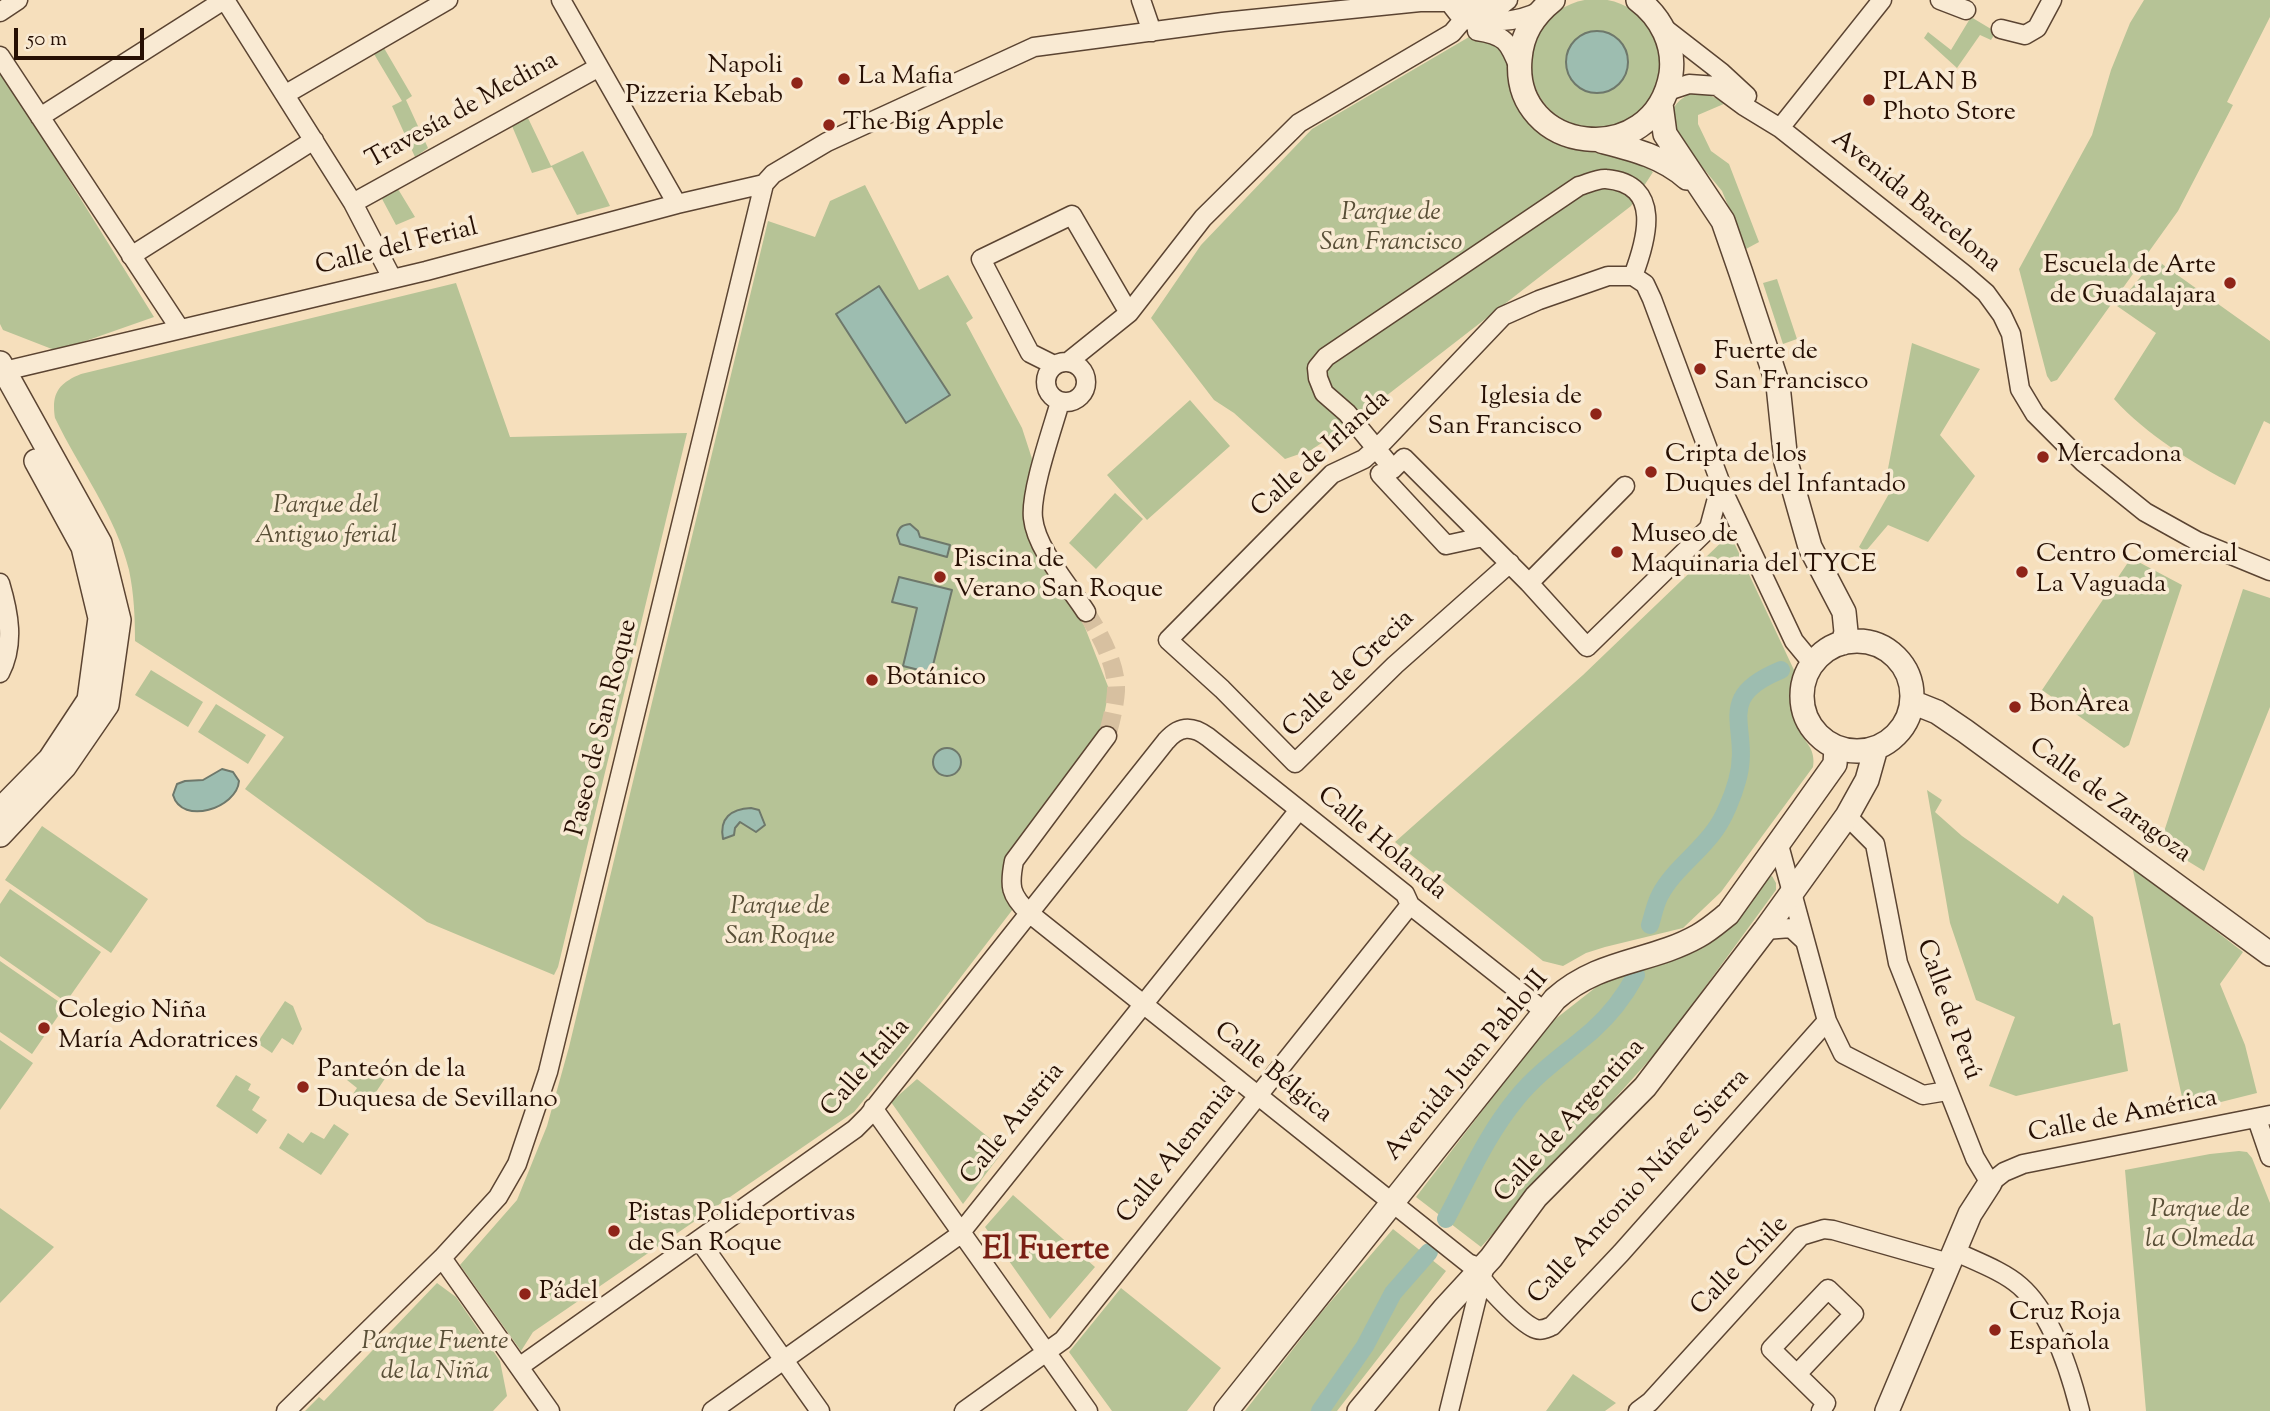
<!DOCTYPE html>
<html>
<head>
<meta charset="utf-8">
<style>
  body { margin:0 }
  #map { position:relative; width:2270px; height:1411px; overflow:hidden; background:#f6dfbc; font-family:"Sorts Mill Goudy",serif }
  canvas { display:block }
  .scale { position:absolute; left:14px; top:28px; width:130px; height:32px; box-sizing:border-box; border:4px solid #271004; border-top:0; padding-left:9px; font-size:21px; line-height:24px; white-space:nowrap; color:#271004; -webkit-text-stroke:5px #f9ead3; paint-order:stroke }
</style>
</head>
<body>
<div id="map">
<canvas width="2270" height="1411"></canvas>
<div class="scale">50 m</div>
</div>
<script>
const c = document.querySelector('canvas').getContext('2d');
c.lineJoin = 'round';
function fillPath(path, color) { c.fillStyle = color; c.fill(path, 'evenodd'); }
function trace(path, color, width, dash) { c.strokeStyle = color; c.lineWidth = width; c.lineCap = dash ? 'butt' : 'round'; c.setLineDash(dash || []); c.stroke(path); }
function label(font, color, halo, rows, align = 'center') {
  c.font = font + ' "Sorts Mill Goudy",serif'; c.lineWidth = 7; c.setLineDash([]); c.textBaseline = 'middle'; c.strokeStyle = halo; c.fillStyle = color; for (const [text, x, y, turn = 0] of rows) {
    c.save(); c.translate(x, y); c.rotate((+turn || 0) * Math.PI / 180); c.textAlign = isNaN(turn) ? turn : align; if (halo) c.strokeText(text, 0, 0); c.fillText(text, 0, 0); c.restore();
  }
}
fillPath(new Path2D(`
  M1531 64a65 65 0 1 1 130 0a65 65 0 1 1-130 0Z
  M2144,0h126v17l-43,85 6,3 -55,106 -121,169 -6,2 -4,-6 -28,-107 73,-134 19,-65 19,-47z
  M1971,17l25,15 -5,8 -11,-5 -23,33 -33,-30 4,-6 23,18z
  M1488,35l11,6 48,94c26,18 51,19 82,18l24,19 -22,34 -285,221 -35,23 -26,9 -51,-46 -20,-13 -63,-82 50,-73 111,-116 157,-92z
  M384,48l28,48 -6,4 22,48 -13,9 -23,-51 10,-5 -28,-47z
  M0,69l154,248 -97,34 -54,-21 -3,-6z
  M1693,92l14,2 19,9 -28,12v9l13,27 18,13 30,78 -13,7 -24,-58 -53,-64c2,-20 7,-26 24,-35z
  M528,118l23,48 32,-15 27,55 -33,9 -25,-48 -20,6 -20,-47z
  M865,185l54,105 29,-15 25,43 -7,5 56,105 14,43 -7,63 55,91 25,64 -8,43 -79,106 -17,55 8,16 -108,141 -51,62 -321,220 -12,19 -61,-86 57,-65 30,-74 22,-79 199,-826 47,16 15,-36z
  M398,189l17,28 -19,8 -15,-28z
  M2155,259l115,82v83l-6,-3 -29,64c-43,-22 -88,-50 -121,-86l42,-66 -39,-27z
  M1777,279l20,60 -14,5 -20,-61z
  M456,283l54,154 177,-4 -129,534 -4,8 -127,-53 -182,-133 39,-52 -149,-96c0,-24 -1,-47 -6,-71 -13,-54 -50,-102 -74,-152 -4,-25 4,-35 26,-44z
  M1912,343l68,26 -40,66 35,41 -47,66 -40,-17 -23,27 -6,-5 36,-64 -9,-4z
  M1190,400l40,46 -83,74 -40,-45z
  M1115,493l28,26 -47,50 -27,-26z
  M1730,534l64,136c-3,19 -4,38 3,56 7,17 19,21 16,41l-92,125 -38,36 -78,19 -19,6 -23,13 -20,-5 -148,-119 188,-167z
  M2131,558l51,27 -53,160 -5,3 -82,-58z
  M2243,589l27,9v109l-66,164 -44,-27z
  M151,670l52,32 -15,25 -53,-32z
  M216,704l50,31 -18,29 -50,-32z
  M1927,790l15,10 -7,12 27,24 96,68 5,-9 30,22 20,108 7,-2 8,48 -112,25 -27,-10 26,-69 -39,-17 -26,-77z
  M42,826l106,73 -37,54 -106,-73z
  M2132,866l111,86 -23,32 25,61 12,48 -72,18z
  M1772,876l4,7v7l-114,156 -181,201 -65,-50 133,-173 51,-40 67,-22 29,-13 70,-71z
  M10,889l91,63 -35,50 -66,-46v-52z
  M0,961l65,45 -33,48 -32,-22z
  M285,1001l8,5 9,23 -9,16 -11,-7 -10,15 -15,-10z
  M0,1040l33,23 -33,47z
  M357,1065l16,2 9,-2 8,6 -28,42 -15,-10 10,-15 -10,-8z
  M236,1075l15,9 -3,6 12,7 -8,13 15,10 -10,14 -41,-28z
  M917,1079l87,71 -41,54 -72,-102z
  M334,1124l15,10 -28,41 -42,-27 9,-15 15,10 8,-11 13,7z
  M2239,1151l8,1 5,6 18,45v208h-124l-21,-241 85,-16z
  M1013,1195l82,72 -45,52 -65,-92z
  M0,1208l54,39 -54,56z
  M1393,1229l53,42 -109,140h-92l76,-98z
  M437,1283l19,14 44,64 7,35 -14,15h-188l14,-14 5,4z
  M1121,1288l100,80 -34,43h-75l-43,-59z
  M1573,1374l43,29 -11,8h-59z`), '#b6c396');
const water = new Path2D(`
  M1566 62a31 31 0 1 1 62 0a31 31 0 1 1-62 0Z
  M879,286l71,109 -44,28 -70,-109z
  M910,524l8,7 2,6 30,8 -3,12 -47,-13 -3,-9c2,-8 5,-10 13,-11z
  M899,577l53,13 -21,83 -28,-7 14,-58 -25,-6z
  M933 762a14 14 0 1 1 28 0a14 14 0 1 1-28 0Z
  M222,769l11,3 6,9c-2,27 -57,45 -66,14l4,-11 8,-3 18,-1z
  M751,808l8,2 6,15 -9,7 -16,-10 -5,6 -1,7 -11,4c-4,-21 8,-30 28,-31z`);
fillPath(water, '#9dbdb0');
trace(water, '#6e786b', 2);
trace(new Path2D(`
  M1650,925c3,-9 5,-21 10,-30 13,-25 39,-42 55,-65 9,-12 18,-34 22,-49 16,-54 -27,-82 44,-111
  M1446,1219c22,-41 41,-85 71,-121 22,-27 51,-46 76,-68 18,-16 32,-35 43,-55
  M1320,1411l45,-65 28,-53 36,-41`), '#9dbdb0', 18);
trace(new Path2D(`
  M1086,612c14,22 31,53 30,79 -1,15 -5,31 -9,45`), '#d7c0a0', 18, [18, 9]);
const minor = new Path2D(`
  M225,0l128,203 39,75
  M561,0l116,204
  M1141,0l11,32
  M1940,0l26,10
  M1449,2c20,4 43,14 59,-2
  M0,12l18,-12
  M1663,27l58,45 26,24
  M2001,29l24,6 12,-7 15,-28
  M1477,31c28,4 32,11 42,37
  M0,56l180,273
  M1668,91l21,-7 28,2 27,20 36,22 184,146 22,19 16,22 9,19 9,55 15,25 48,48 62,50 52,29 73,30
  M286,94l162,-94
  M40,117l184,-117
  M1780,128l102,-128
  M353,203l246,-136
  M131,256l183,-116
  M1633,276l12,8 7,15 73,196 69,146 19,23
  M1046 382a20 20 0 1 1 40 0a20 20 0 1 1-40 0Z
  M1068,362l61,-49 74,-95 96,-95 153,-90 11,-13
  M1054,365l-24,-12 -49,-94 91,-44 57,98
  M0,372l426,-101 251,-67 87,-20 9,-10 54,-32 207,-95 189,-25 197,-20h29l14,18c26,2 52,4 77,-9
  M1060,402c-8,28 -30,90 -27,116 3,31 37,69 53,94
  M1404,458l79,79 -37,8 -66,-71 13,-5z
  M1393,469l-46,-56 -23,-20 -6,-15 -1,-10 9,-11 253,-171c8,-2 19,-8 27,-7 57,5 41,60 27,97
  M1483,537l46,46 58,64 122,-119 7,-26 9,-7
  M1510,563l-115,102 -100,98 -73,-74 -54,-49 164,-166 32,-15 20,-18 119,-125 36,-16 69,-24h25
  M0,583c9,30 15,61 0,90
  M1529,583l96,-97
  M1107,736l-93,125c-5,25 -4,34 15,52l439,350 7,3 10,-1 -36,146
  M1847,816l28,28 23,119 77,195 15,25 14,-11 19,-8 247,-49
  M1779,845l48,176 16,33 80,41 24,-4
  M1765,930l26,-2 14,13
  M873,1108l215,303
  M2257,1119l13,38
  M699,1240l121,171
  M1954,1251c21,10 49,20 66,35 32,28 50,85 60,125
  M442,1258l108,153
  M1483,1280c9,12 40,45 53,49 6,2 11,-1 16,-3l69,-73 206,-232
  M519,1367l336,-238 13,-13 298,-375c13,-15 26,-16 42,-4l197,157 5,11 134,106
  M1797,1374l57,-60 -26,-25 -57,60 55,54 -5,8
  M286,1411l156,-153 56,-61 19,-33 31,-92 216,-888
  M712,1411l246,-175 341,-426
  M964,1411l99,-71 347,-435
  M1638,1411l12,-9 151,-166 23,-7 9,1 116,33`);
const tertiary = new Path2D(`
  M1553,0c-20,16 -31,34 -33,59 -9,95 134,113 151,15 4,-29 -10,-57 -33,-74
  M1661,104l4,30 58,87 18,52 37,112 8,77 24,85 34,65 2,20 -3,11
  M1601,141c31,8 61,15 86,37
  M0,363l100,180 19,77 -12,85 -42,61 -65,69
  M1802 696a55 55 0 1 1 110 0a55 55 0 1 1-110 0Z
  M1912,702l25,10 28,19 305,223
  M0,810l50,-51 39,-59 11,-82 -17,-71 -47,-86
  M1226,1411l329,-412c45,-40 95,-36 143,-63 11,-6 20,-14 30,-22l107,-150 1,-17
  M1359,1411l85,-102 47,-51 45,-61 109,-110 120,-157 82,-114 20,-36 9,-32
  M1887,1411l83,-197 20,-31`);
trace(minor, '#5b4432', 21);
trace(tertiary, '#5b4432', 26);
trace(minor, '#f9ead3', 18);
trace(tertiary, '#f9ead3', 23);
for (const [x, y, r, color] of [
  [844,79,7,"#8f2418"],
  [797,83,7,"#8f2418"],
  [1869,100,7,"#8f2418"],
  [829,125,7,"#8f2418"],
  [2230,283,7,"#8f2418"],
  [1700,369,7,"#8f2418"],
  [1596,414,7,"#8f2418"],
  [2043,457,7,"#8f2418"],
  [1651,472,7,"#8f2418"],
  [1617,552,7,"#8f2418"],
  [2022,572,7,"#8f2418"],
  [940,577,7,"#8f2418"],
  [872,680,7,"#8f2418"],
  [2015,707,7,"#8f2418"],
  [44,1028,7,"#8f2418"],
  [303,1087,7,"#8f2418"],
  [614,1231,7,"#8f2418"],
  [525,1294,7,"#8f2418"],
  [1995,1330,7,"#8f2418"]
]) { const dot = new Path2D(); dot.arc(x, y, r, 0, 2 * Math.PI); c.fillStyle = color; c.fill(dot); trace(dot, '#f9ead3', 2.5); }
label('26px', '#271004', '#f9ead3', [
  ["Napoli",783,68,"right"],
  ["Pizzeria Kebab",783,98,"right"],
  ["La Mafia",858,79],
  ["PLAN B",1883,85],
  ["Photo Store",1883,115],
  ["The Big Apple",843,125],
  ["Escuela de Arte",2216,268,"right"],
  ["de Guadalajara",2216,298,"right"],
  ["Fuerte de",1714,354],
  ["San Francisco",1714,384],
  ["Iglesia de",1582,399,"right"],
  ["San Francisco",1582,429,"right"],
  ["Cripta de los",1665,457],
  ["Duques del Infantado",1665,487],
  ["Mercadona",2057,457],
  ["Museo de",1631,537],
  ["Maquinaria del TYCE",1631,567],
  ["Centro Comercial",2036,557],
  ["La Vaguada",2036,587],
  ["Piscina de",954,562],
  ["Verano San Roque",954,592],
  ["Botánico",886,680],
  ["BonÀrea",2029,707],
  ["Colegio Niña",58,1013],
  ["María Adoratrices",58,1043],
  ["Panteón de la",317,1072],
  ["Duquesa de Sevillano",317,1102],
  ["Pistas Polideportivas",628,1216],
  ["de San Roque",628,1246],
  ["Pádel",539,1294],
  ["Cruz Roja",2009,1315],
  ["Española",2009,1345]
], 'left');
label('26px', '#271004', '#f9ead3', [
  ["Travesía de Medina",463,112,-29],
  ["Avenida Barcelona",1915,203,39],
  ["Calle del Ferial",397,249,-14],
  ["Calle de Irlanda",1322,455,-42],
  ["Calle de Grecia",1350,675,-44],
  ["Paseo de San Roque",604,728,-76],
  ["Calle de Zaragoza",2109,802,36],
  ["Calle Holanda",1381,845,40],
  ["Calle de Perú",1947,1010,70],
  ["Avenida Juan Pablo II",1468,1067,-50],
  ["Calle Italia",867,1069,-49],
  ["Calle Bélgica",1272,1074,39],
  ["Calle de América",2123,1118,-11],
  ["Calle de Argentina",1571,1122,-48],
  ["Calle Austria",1014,1125,-51],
  ["Calle Alemania",1178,1154,-51],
  ["Calle Antonio Núñez Sierra",1640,1188,-47],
  ["Calle Chile",1741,1267,-46]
]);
label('italic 26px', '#594f37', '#f9ead3', [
  ["Parque de",1391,215],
  ["San Francisco",1391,245],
  ["Parque del",326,508],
  ["Antiguo ferial",326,538],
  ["Parque de",780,909],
  ["San Roque",780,939],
  ["Parque de",2200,1212],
  ["la Olmeda",2200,1242],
  ["Parque Fuente",435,1344],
  ["de la Niña",435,1374]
]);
label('bold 33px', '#7a1f14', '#f9ead3', [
  ["El Fuerte",1046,1252]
]);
</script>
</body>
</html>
